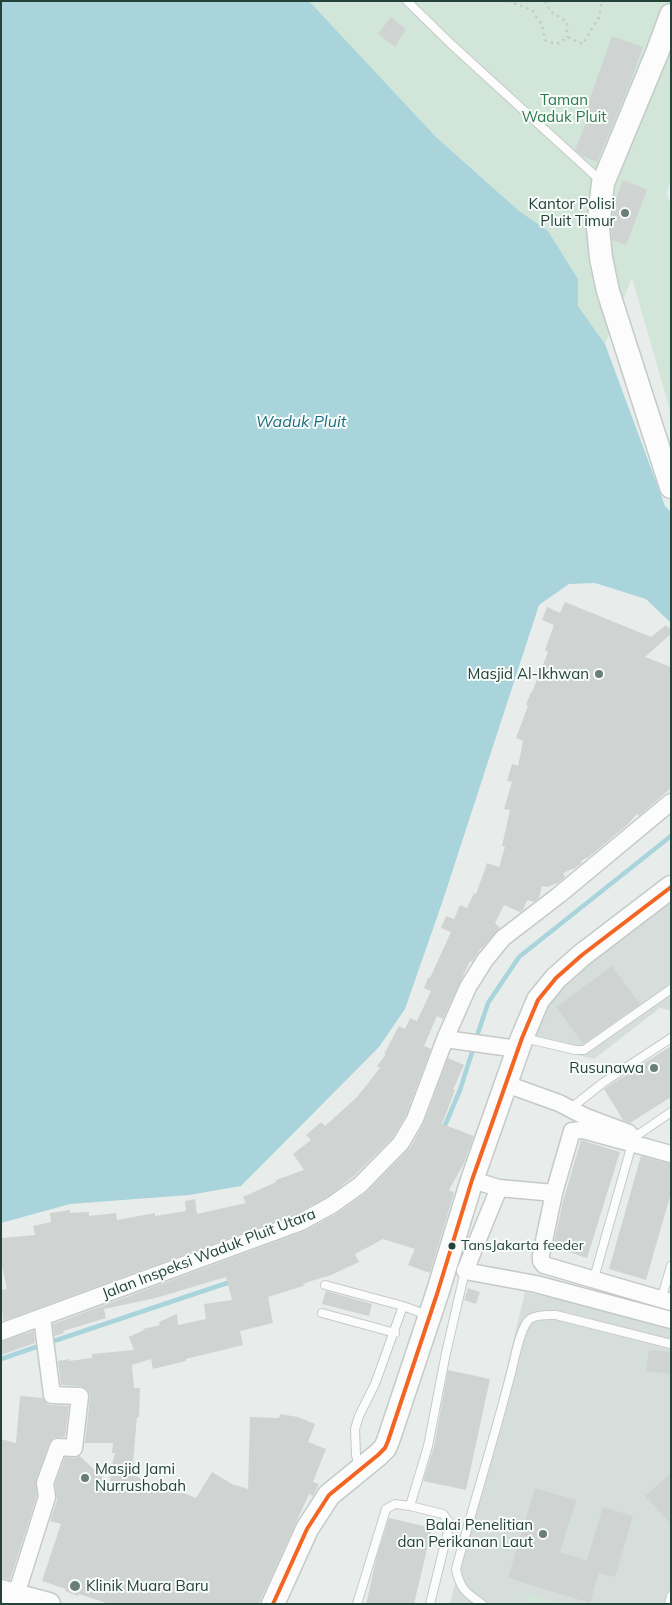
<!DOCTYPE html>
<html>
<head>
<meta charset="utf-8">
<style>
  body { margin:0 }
  #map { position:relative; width:672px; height:1605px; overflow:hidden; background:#e8edeb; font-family:Mulish,sans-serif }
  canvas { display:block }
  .frame { position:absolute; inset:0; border:2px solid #24423a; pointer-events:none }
</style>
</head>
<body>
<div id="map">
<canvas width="672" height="1605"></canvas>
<div class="frame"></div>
</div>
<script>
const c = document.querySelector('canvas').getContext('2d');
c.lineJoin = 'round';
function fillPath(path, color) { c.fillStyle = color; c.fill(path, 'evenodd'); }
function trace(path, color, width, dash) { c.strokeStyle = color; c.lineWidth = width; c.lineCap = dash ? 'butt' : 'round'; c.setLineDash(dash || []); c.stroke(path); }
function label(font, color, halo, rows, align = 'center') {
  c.font = font + ' Mulish,sans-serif'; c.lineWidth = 4; c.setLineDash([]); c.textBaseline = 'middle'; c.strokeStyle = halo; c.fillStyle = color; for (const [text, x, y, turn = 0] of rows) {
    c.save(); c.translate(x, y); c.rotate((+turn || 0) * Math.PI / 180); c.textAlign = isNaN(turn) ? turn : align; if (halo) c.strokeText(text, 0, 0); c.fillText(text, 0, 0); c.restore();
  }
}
fillPath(new Path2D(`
  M671,891v120l-11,-3 -66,51 -73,-18 19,-39z
  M525,1292l146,31v281h-221z`), '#d6dedb');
fillPath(new Path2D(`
  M309,1h362v180l-5,13 5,9v211l-39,-136 -27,66 -27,-38v-27l-30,-48 -30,-21 -82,-73z
  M528,1594l32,10h-35z`), '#d1e6d8');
fillPath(new Path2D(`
  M1,1h308l127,136 82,73 30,21 30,48v27l27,38 60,162 6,6v111l-25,-24 -51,-16 -26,1 -30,21 -96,295 -38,109 -26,38 -138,139 -52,9 -119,9 -69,19z`), '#a9d4db');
trace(new Path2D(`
  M476,1039l12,-36 31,-46 152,-121
  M443,1130l17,-40 14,-44
  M54,1341l179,-60
  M1,1359l38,-13`), '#a9d4db', 4.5);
fillPath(new Path2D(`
  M391,17l15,12 -11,18 -17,-13z
  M612,36l31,11 -15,41 -31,74 -15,-6 -7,-6 12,-30 -4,-2z
  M623,180l24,10 -21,55 -14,-5 -1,-12 3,-23z
  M565,602l86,35 15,-12 5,5v4l-26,23 26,10v121l-32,28 -2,-2 -10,11 -37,31 -9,5 1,2 -7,5 -12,5 2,4 -7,6 -11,4 -5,-1 -3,12 -5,4 -7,-2 -4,10 -3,2 -16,-7 -9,18 5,5 -18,20h-1l-9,14 -2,-1 -27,58 -6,-3 -13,30 7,3 -25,66 -13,22 -40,40 -26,20 -30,16 -294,108 -2,-31 6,-1 -6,-27v-24l34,-3 -2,-9 18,-4 -1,-9 20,-3v3l19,-1v4l27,-3 1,7 38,-7v3l31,-5 -1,-10 10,-2 2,15 49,-11 -3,-6 33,-15v-2l28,-10 -11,-16 18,-14 -5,-5 15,-13 4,4 32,-29 23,-29 -3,-2 9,-12h-2l15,-28 6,3 5,-11 7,3 14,-30 -7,-3 4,-10h2l21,-46 -10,-4 5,-12 8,3 6,-14 7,3 7,-15 2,1 11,-31 12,4 6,-20 -3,-1 8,-36 -6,-1 8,-27 -5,-1 5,-17 6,2 5,-25 -7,-3 12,-32 -2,-1 5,-13h1l16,-40 -3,-2 9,-25 -12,-5 5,-13 13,6z
  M612,966l28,38 -57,40 -27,-37z
  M671,1046v51l-41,26 -7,-3 -19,-31z
  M448,1058l16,7 -11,25h2l-13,34 32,12 -10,27 -15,27 5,3 -24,80 -22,-8 7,-16 -32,-10 -28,15 4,8 -28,13 -29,9 4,1 -38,12 5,26 -33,8 3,14 -57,14v2l-33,8 -2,-10 -19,6 2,23h6l-1,29h-2l-4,46h2l-3,12 26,10 2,-5 13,4 -2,4 25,10 16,-26 20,12 16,5 2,-72 29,1 1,-4 18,3 17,7 -7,18 18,7 -13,33 6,2 -6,12 -4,-2 -48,105 -1,5h-151l-30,-10 -1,2 -13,-5 1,-2 -24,-8 19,-57 -11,-3 7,-21 -2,-16 10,-27 9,1 6,-2 30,29 1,-16 4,-16h-3l1,-10h-28l5,-46 -1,-5 -3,-4 -5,-2 -20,-1 -3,-24 11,-2v2l23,-3v-4l42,-4 -5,-13 15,-7 -1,-1 17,-4 -1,-3 18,-8 1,11 28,-6 -2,-15 28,-4 -6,-23 -70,21 -52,11 2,9 -43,13 1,2 -10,3 -1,-12 252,-93 33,-18 29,-21 43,-44 14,-25z
  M581,1140l39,12 -33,106 -34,-11 10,-46z
  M641,1156l30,8v29l-25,87 -37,-11z
  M468,1288l12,4 -4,12 -12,-4z
  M326,1291l46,13 -3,12 -47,-12z
  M34,1331l1,12 -34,12v-13z
  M649,1350l22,2v22l-25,-3z
  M448,1370l42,9 -24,111 -43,-9 11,-34z
  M20,1396l23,2 4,6 4,1 18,1 -4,31 -12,1 -4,5 -13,37 1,16 -27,84 -9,-2v-139l15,4z
  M671,1473v51l-26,-28z
  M535,1488l41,12 -16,52 27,8 16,-53 30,9 -18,61 -16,-4 -9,30 -82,-25z
  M389,1518l43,10 -18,76h-48l11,-48z`), '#cfd4d2');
const lane = new Path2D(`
  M407,1l44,43 151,138
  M524,1038l51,12h9l87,-61
  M571,1108l33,-26 67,-44
  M633,1134h6l32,-22
  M594,1278l38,-134
  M325,1285l78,21 24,9
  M661,1300l10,-34
  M322,1313l73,20
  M359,1467l-3,-12 -1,-26 4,-13 16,-32 28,-78
  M410,1506l18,-60 18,-93 19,-82
  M357,1604l29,-95 9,-5 15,2 33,8 7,9 -20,81
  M482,1604c-16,-11 -22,-15 -26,-35 18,-67 39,-133 56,-200 3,-12 9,-44 18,-50 7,-5 19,-4 26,-4l115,29
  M669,1604l2,-8`);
const street = new Path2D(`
  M445,1039l73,10
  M506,1084l53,19 27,14 43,16
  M671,1154l-88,-24 -11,1 -18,62 -13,62v6l3,4 127,37
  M472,1180l27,8 -34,83 71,13 135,36
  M499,1188l55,5
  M1,1332l300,-110 31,-17 28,-20 41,-42 14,-24 30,-80 23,-52 17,-27 18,-22 56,-43 112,-93
  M16,1595l31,-98 -2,-14 13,-36 16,1 6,-52 -28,-1 -10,-78`);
const secondary = new Path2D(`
  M671,15l-14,38 -54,130 -5,45 3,30 7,33 63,196
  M1,1591l48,13
  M273,1604l34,-75 22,-34 49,-40 7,-7 3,-7 49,-147 35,-114 50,-142 16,-38 18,-22 26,-23 89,-68`);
trace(lane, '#c5cac8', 10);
trace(street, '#c5cac8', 19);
trace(secondary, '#c3cbc8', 25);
trace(new Path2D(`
  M508,1l24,9 10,15 3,15c10,5 14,5 22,-3l16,7 16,-27 3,-16
  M545,1l5,10 17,11v15`), '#c3ccca', 2.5, [2.5, 4]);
trace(lane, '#fcfcfc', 8);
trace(street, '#fcfcfc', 16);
trace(secondary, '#fcfcfc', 22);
trace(new Path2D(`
  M273,1604l34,-75 22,-34 49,-40 7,-7 3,-7 49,-147 35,-114 50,-142 16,-38 18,-22 26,-23 89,-68`), '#f26522', 4);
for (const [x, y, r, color] of [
  [625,213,5,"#697e78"],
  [599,674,5,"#697e78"],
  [654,1068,5,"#697e78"],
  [452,1246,4.5,"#24423a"],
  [85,1478,5,"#697e78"],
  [543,1534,5,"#697e78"],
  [75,1586,6,"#697e78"]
]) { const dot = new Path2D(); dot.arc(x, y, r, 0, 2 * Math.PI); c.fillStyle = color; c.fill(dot); trace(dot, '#f7fbf9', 2); }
label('14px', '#24423a', '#f7fbf9', [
  ["TansJakarta feeder",461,1246]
], 'left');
label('15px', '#2d7a4b', '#f7fbf9', [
  ["Taman",564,100],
  ["Waduk Pluit",564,117]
]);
label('15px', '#24423a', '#f7fbf9', [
  ["Kantor Polisi",615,204],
  ["Pluit Timur",615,221],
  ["Masjid Al-Ikhwan",589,674],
  ["Rusunawa",644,1068],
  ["Masjid Jami",95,1469,"left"],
  ["Nurrushobah",95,1486,"left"],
  ["Balai Penelitian",533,1525],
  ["dan Perikanan Laut",533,1542],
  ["Klinik Muara Baru",86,1586,"left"]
], 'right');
label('15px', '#24423a', '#f7fbf9', [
  ["Jalan Inspeksi Waduk Pluit Utara",209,1254,-21]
]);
label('italic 16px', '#1c6f80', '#f7fbf9', [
  ["Waduk Pluit",301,422]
]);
</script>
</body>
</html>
